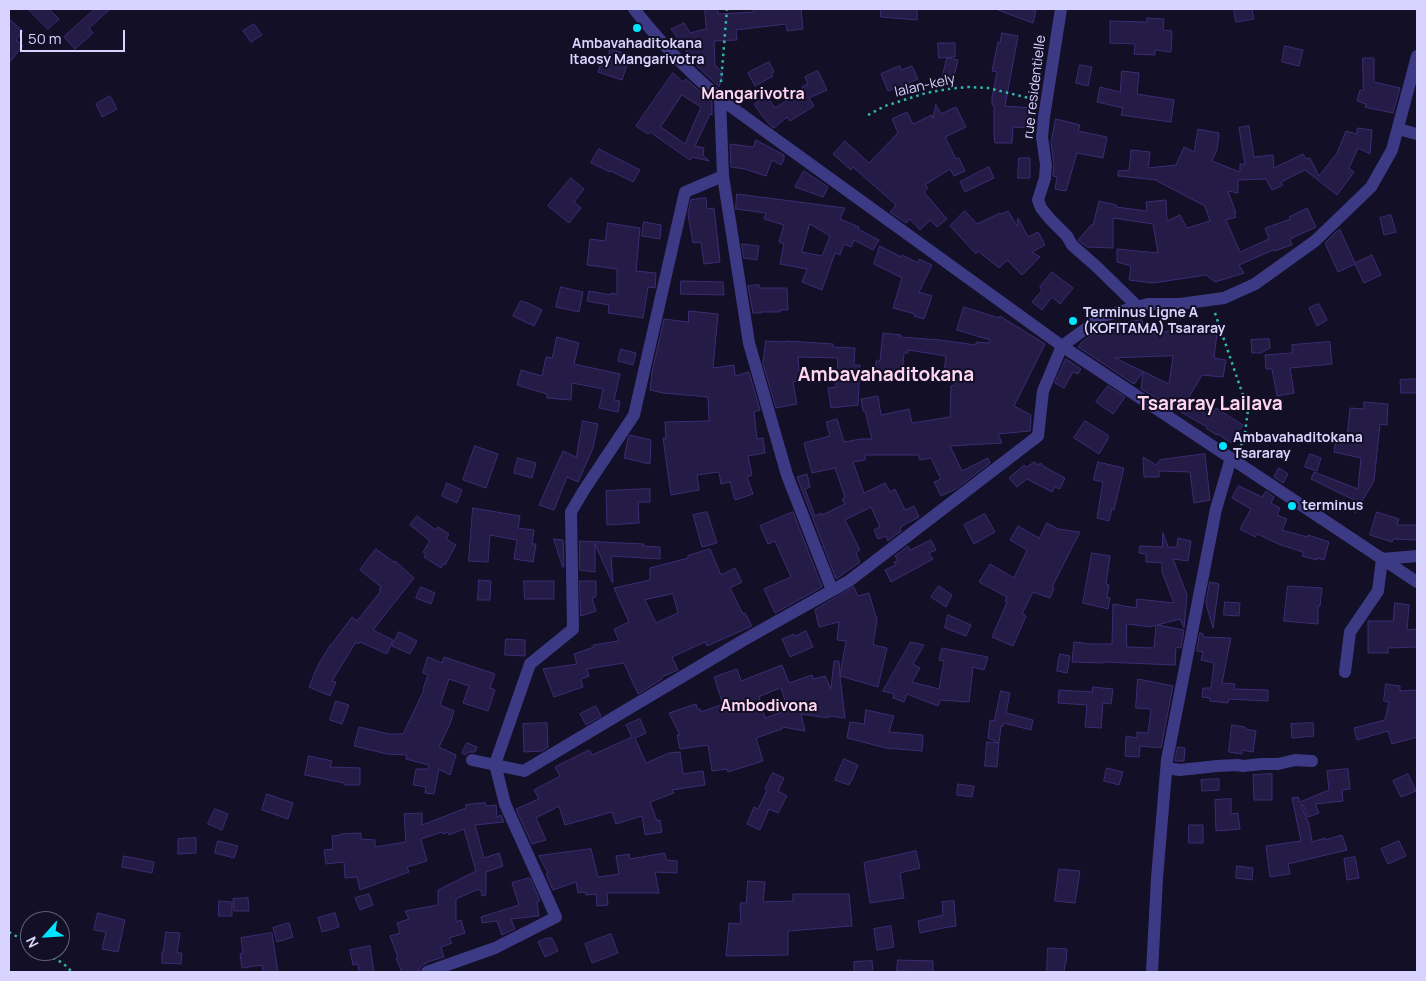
<!DOCTYPE html>
<html>
<head>
<meta charset="utf-8">
<style>
  body { margin:0 }
  #map { position:relative; width:1426px; height:981px; overflow:hidden; background:#130f26; font-family:Manrope,sans-serif }
  canvas { display:block }
  .frame { position:absolute; inset:0; border:10px solid #d9d4ff; pointer-events:none }
  .north { position:absolute; left:20px; top:911px; width:50px; height:50px; box-sizing:border-box; background:#130f26; border:1px solid #625e7d; border-radius:50%; rotate:244deg; font-size:14px; font-weight:700; line-height:20px; text-align:center; color:#d9d4ff }
  .north::after { content:''; display:block; margin:auto; width:18px; height:22px; background:#00e5ff; clip-path:polygon(50% 0,100% 100%,50% 72%,0 100%) }
  .scale { position:absolute; left:20px; top:30px; width:105px; height:22px; box-sizing:border-box; border:2px solid #d9d4ff; border-top:0; padding-left:6px; font-size:15px; line-height:18px; white-space:nowrap; color:#d9d4ff; -webkit-text-stroke:4px #130f26; paint-order:stroke }
</style>
</head>
<body>
<div id="map">
<canvas width="1426" height="981"></canvas>
<div class="frame"></div>
<div class="north">N</div>
<div class="scale">50 m</div>
</div>
<script>
const c = document.querySelector('canvas').getContext('2d');
c.lineJoin = 'round';
function fillPath(path, color) { c.fillStyle = color; c.fill(path, 'evenodd'); }
function trace(path, color, width, dash) { c.strokeStyle = color; c.lineWidth = width; c.lineCap = dash ? 'butt' : 'round'; c.setLineDash(dash || []); c.stroke(path); }
function label(font, color, halo, rows, align = 'center') {
  c.font = font + ' Manrope,sans-serif'; c.lineWidth = 4; c.setLineDash([]); c.textBaseline = 'middle'; c.strokeStyle = halo; c.fillStyle = color; for (const [text, x, y, turn = 0] of rows) {
    c.save(); c.translate(x, y); c.rotate((+turn || 0) * Math.PI / 180); c.textAlign = isNaN(turn) ? turn : align; if (halo) c.strokeText(text, 0, 0); c.fillText(text, 0, 0); c.restore();
  }
}
const building = new Path2D(`
  M28,9h21l10,10 -11,10z
  M95,9h15l-21,19 4,5 -18,16 -11,-12z
  M705,9h13v5l36,-2 -1,-3h48l2,20 -16,2 -1,-7 -50,6 1,10 -23,1 1,24 8,8 -4,14 -22,-21 -26,-37 13,-6 6,10 16,-4z
  M881,9h36v11l-36,-3z
  M998,9h29l9,2 -3,12 -35,-13z
  M1234,9h18l2,10 -18,3z
  M1147,18l17,1 -1,11 9,1 -1,21 -16,-2v5l-21,-1 1,-10 -25,-1v-22l37,1z
  M9,19l14,12 -7,9 7,6 -14,17z
  M254,24l8,11 -11,7 -8,-11z
  M1002,33l16,3 -13,70 29,2v20l-21,-1 -1,16h-17l-1,-8v-30h-2v-7l5,-26 -5,-1 6,-29h2z
  M938,43h17v14l-16,1z
  M1285,46l18,4 -4,16 -17,-4z
  M610,49l20,6 -8,25 -24,-8 6,-17 4,1z
  M947,58l11,2 -4,17 -11,-2z
  M1363,58h11v24l26,6 -7,25 -28,-6 1,-3 -9,-3 3,-11 3,1z
  M769,62l5,10 -3,2 2,2 -18,10 -7,-13z
  M1080,65l12,2 -4,19 -12,-3z
  M900,66l1,4 11,-4 6,13 -30,12 -7,-17z
  M818,71l9,19 -18,8 5,8 -24,15 -3,-4 -13,11 -3,-2 -8,-9 -9,-13 13,-8 8,12 28,-18 -1,-3 6,-3 -3,-7z
  M1122,71l17,2 -2,21 37,6 -3,22 -50,-7 2,-7 -26,-6 3,-15 20,5z
  M673,73l10,9 3,-3 26,23v13l-2,-1 -15,32 9,2 -1,7 6,6 -17,-4 -2,3 -40,-28 -2,2 -12,-8zM682,95l19,12 -16,37 -24,-17z
  M110,96l7,13 -15,8 -6,-13z
  M936,105l5,9 15,-7 10,20 -21,10 11,22 3,-1 6,13 -11,5 -4,-7 -25,16 3,3 -4,4 23,27 -10,8 -7,-7 -10,10 -10,-11 -4,4 -16,-11 6,-7 -43,-38 -2,3 -18,-16 12,-13 24,22 29,-30 -6,-14 15,-7 6,12 19,-9 1,3z
  M1056,119l24,6 -2,6 29,6 -4,21 -26,-5 -11,38 -11,-2 2,-12 -4,-1 1,-12 -3,-21z
  M1249,126l5,31 19,-2 1,13 29,-14 3,5 4,-1 9,18 18,-23 9,-22 11,3v-6l15,2 -2,24 -12,-6 -9,20 5,4 -17,23 -32,-25 -24,12 2,3 -11,5 -6,-11 -28,1v13l-10,-2 8,22h-2l2,4 -10,3 14,32 29,-13 -4,-11 26,-9 -2,-2 18,-9 9,19 -26,12 2,6 -18,6 -1,-1 -34,15 5,8 -29,9 -9,-7 -53,8 -24,-3 2,-14 -14,-4v-13l41,4 -5,-29 -40,-6v30l-26,-1 -9,-7 13,-15h2l6,-24 17,4v2l31,4 -1,-9 20,-2 1,21 13,-6 7,13 23,-7 -5,-15 -48,-25v-1l-39,-4v-5l11,-1 2,-20 19,2 -2,16 28,-3 8,-18 10,5 4,-23 21,4 -2,17 -5,11 28,11v-8h5l-6,-36z
  M756,140l28,15v4l-3,6 -9,-5 -6,16 -21,-7 -14,-2 -1,-23 23,3z
  M599,149l41,21 -7,12 -22,-11 -1,1 -19,-9z
  M1019,158h11v20h-12z
  M989,167l5,11 -29,14 -5,-10z
  M804,171l24,16 -5,10 -28,-10z
  M571,178l13,11 -10,13 7,6 -12,15 -21,-17z
  M737,194l108,14 -5,11 19,8 -1,2 21,11 -6,10 -19,-10 -3,7 -7,-3 -4,11 -5,-2 -13,37 -20,-8 5,-13 -27,-5 4,-20 -5,-2 5,-17 -20,-6 2,-6 -30,-4zM810,224l20,12 -8,20 -20,-4z
  M706,198l1,11 7,-1 6,54 -16,2 -3,-22 -8,1 -5,-29 3,-14z
  M965,211l12,13 23,-11 1,1 7,-3 9,15 1,-8 10,19 10,-5 7,13 -13,7 8,5 -18,18 -15,-15 -8,8 -21,-17 -2,3 -26,-28z
  M1391,215l5,17 -12,3 -4,-17z
  M644,222l17,3 -1,14 -18,-3z
  M608,223l32,5 -4,43 20,2 -1,15 -7,-1 -5,31 -35,-5 1,-8 -22,-4 2,-10 22,4v-2l6,1v-25l-30,-4 3,-26 15,2z
  M1340,230l15,33 17,-8 9,20 -17,8 -9,-19 -17,8 -13,-29 11,-11z
  M742,244l17,2 -2,14 -13,-2z
  M880,246l21,11 1,-2 16,8 1,-4 13,6 -13,27 13,4 -8,23 -10,-3 1,-2 -22,-6 9,-30 -28,-14z
  M1052,272l21,16 -13,16 -8,-7 -10,13 -10,-8 10,-12 -2,-3z
  M681,281l42,1 1,13 -43,-1z
  M759,285v3h28l1,22h-8v2h-19v1h-8l-5,-27z
  M561,287l22,5 -4,20 -23,-5z
  M521,301l5,2v-1l16,8 -8,16 -21,-10z
  M1319,304l8,16 -10,6 -8,-18z
  M964,307l35,11 1,-2 45,28 -31,62 17,9 -1,16 -32,3 4,9 -52,3 12,25 26,-13 2,5 -34,26 -15,7 -7,-14 7,-3 -10,-21 -11,2 -2,-5h-53v5l-12,2 11,31 21,-10 5,9 5,-3 10,21 9,-4 5,11 -17,9v1l-2,1 1,3 -13,10 -2,-5 -8,3 -4,-9 6,-3 -9,-20 -26,13 15,30 -4,3 4,9 -24,17 -39,-102 10,-3 3,13 -5,2 10,27 6,-3 1,2 23,-11 -3,-5 3,-2 -10,-29 -23,5 -8,-30 26,-7 -4,-14 11,-3 7,23 17,-3h11l-7,-28h-2l-2,-12 17,-3 3,19 28,-6 3,14 38,-6 1,-31 4,-1v-3l-12,-1 3,-25 -38,-6v3h-4l-2,24 -27,-3 1,-13h4l3,-28 18,2 -1,2 40,3 36,5v-3l13,1 1,-3 -33,-10z
  M689,311l29,3 -5,54 21,-3 1,11 14,-4 11,38 -6,2 3,27 6,-1 2,15 -17,3 4,19 -5,2 6,17 -18,6 -5,-18 -9,2 -2,-12 -22,3 2,15 -28,5 -8,-57 3,1 -1,-17 44,-1 -1,-24 -45,-4 -13,-3 2,-18 12,-53 24,3z
  M1142,320l3,14 32,-4v-4h25v5l15,2 -3,25 12,2 -3,17 -21,-2 -16,27 25,15 5,-9 27,17 -12,18 -13,-9 -1,1 -10,-6v-2l-66,-38 2,-17 -9,12 -56,-37 4,-5 9,-7 29,-9 -1,-2zM1173,356l-4,28 -54,-26z
  M557,337l22,6 -5,21 46,10 -6,26 6,1 -2,11 -19,-4 4,-19 -31,-6 -1,17 -24,-2v-4l-30,-9 4,-15 21,6 4,-19 6,1z
  M1269,339l1,9 -9,5h-9l-1,-13z
  M766,341l19,1 1,-1 47,3v3l22,1 -1,17h6l-2,40 -27,3 -3,-20 8,-1 2,-29 -40,-1 2,24 -7,1 4,22 -21,4 -13,-44z
  M1330,342l2,22 -42,4 4,25 -17,3 -5,-27h-6l-1,-14 27,-2v-8z
  M621,349l15,4 -3,12 -15,-4z
  M1066,359l15,10 -3,5 -5,-2 -9,16 -9,-5z
  M1417,379v14h-16l-1,-13z
  M1108,386l17,11 -12,17 -17,-12z
  M1364,402l24,2 -1,21 -7,-1 -6,57 -19,32 1,-12 -45,-22 3,-7 44,17 3,-31 -27,-6 3,-17 10,2 3,-29 14,1z
  M583,421l15,3 -5,24 -15,34 -11,-5 -13,33 -15,-5 24,-54 13,6z
  M1085,421l23,14v4l-9,15 -25,-16z
  M630,435l21,5 -1,24 -26,-6 4,-19z
  M475,446l23,8 -12,34 -23,-8z
  M1205,454l5,46 -16,3 -4,-31 -31,-1v6h-15l-1,-20 13,8 4,-5z
  M1310,454l11,4 -4,13 -12,-4z
  M518,458l18,5 -4,15 -18,-5z
  M1035,462l2,3 4,-2 2,3 22,12 -5,11 -5,-2 -3,5 -25,-13 -10,8 -8,-9 15,-13 2,2z
  M1098,462l26,6 -10,42 -2,-1 -3,12 -12,-3 6,-36 -9,-2z
  M1279,468l9,6 -5,9 -9,-6z
  M447,483l15,7 -5,13 -15,-7z
  M1239,486l21,10 2,1 4,-6 8,6 -3,6 9,5 -3,7 10,4 -5,11 25,7 1,-2 21,7 -5,18 -7,-2v2l-15,-4 1,-4 -22,-7 -24,-11 -2,3 -15,-8 11,-20 -19,-11z
  M650,489v13h-12l1,21 -32,2 -1,-34z
  M473,508l47,8 -2,12 16,2 -2,14h4l-3,18 -19,-3 3,-19 -27,-5 -2,27 -19,-1z
  M707,512l10,31 -15,4 -9,-32z
  M793,512l29,75 -47,26 -11,-24 27,-12 -16,-36 -7,3 -8,-18z
  M1377,512l22,7 -2,6h20v15l-24,-1 -1,3 -22,-7z
  M985,514l10,18 -21,12 -10,-19z
  M417,516l19,14 2,-3 11,7 -3,5 10,6 -11,20 -2,-1 -2,4 -17,-11 2,-3 -3,-2 7,-11 -20,-16z
  M1047,523l11,6 22,3 -28,55 2,1 -4,10 -17,-6 -11,22 4,2 -13,30 -21,-9 15,-35 -2,-1 2,-4 -28,-15 11,-18 24,14 13,-28 -17,-10 8,-14 21,12z
  M1163,533l5,14h9l1,-9 13,3 -3,20 -15,-2 14,36 -3,33 -4,-9 -23,6 27,5 -3,18 -5,-1 -1,18 -72,-3v1l-31,-1 2,-20 17,2h21l1,-40 23,4 1,-9 37,4 -12,-31v-9l-16,-1v-8l-7,-1 1,-7 22,1zM1127,624l24,3 5,-2 -2,23 -27,-1z
  M554,539l9,1 1,27h-1z
  M931,540l5,10 -7,3 4,6 -42,23 -6,-12 11,-5 -2,-3 4,-1 -3,-5 13,-10 2,4z
  M580,541l64,3 -1,2 17,1v12l-49,-3 2,26h-1l-17,-38v28l-15,-2z
  M376,549l18,13 1,-1 19,17 -41,52 20,10 -6,14 -27,-12 -2,2 -2,-2 -24,39 4,1 -6,14 -21,-9 9,-22 13,-21h1l20,-27 5,4 24,-30 -2,-1 2,-3 -21,-17z
  M710,549l11,26 14,-7 7,14 -12,6 13,26 2,-1 7,13 -45,20 -2,-4 -33,15 6,13 -16,7v2l-24,15 -14,-31 -37,6 2,7 -8,3 2,8 -29,10 -11,-28 34,-5 -3,-10 20,-7 -1,-2 26,-4 -5,-12 15,-7 -15,-34 36,-8v-12l38,-10v-2zM673,594l5,19 -22,10 -11,-23z
  M1092,553l18,3 -4,28 3,1 -2,12 3,1 -2,11 -25,-6z
  M479,580l12,1 -1,19h-12z
  M524,581h30v18h-29z
  M580,581h16v16l-4,1 4,13 -15,5z
  M1210,582l9,2 -6,44 -7,-24z
  M939,586l13,9 -6,12 -15,-10z
  M1288,586l34,2 -2,18h-2v18l-34,-3z
  M421,587l14,6 -4,11 -15,-6z
  M854,587l4,9 11,-3 8,27 -4,25 14,3 -9,39 -38,-11 5,42 -17,-2v2l-27,-4 4,17 -22,-4 -1,2 -26,9 7,23 -35,11 -1,-3 -15,2 -4,-26 -28,4 -3,-14h3l-11,-22 27,-9 2,6 2,-1 1,3 22,-8 -9,-27 23,-8 4,12 41,-16 7,18 23,-8 1,4 12,-3 6,13 3,-28h5l1,14 6,-34 -9,-1 2,-18 -20,5 -4,-17zM781,688l7,22 -23,8 -6,-21z
  M1225,602l15,1 -1,13 -15,-1z
  M1395,603l14,2 -2,25 10,-1v18l-29,1v5h-20v-32h25z
  M948,615l23,10 -5,11 -21,-8z
  M806,631l7,16 -23,10 -8,-18 12,-5 1,2z
  M399,632l18,9 -7,13 -18,-8z
  M1200,633h2l2,4 27,1 -9,45 13,1 -1,5 34,1v11l-39,-2 -1,4 -18,-2v-3l-8,-1 1,-9h8l3,-25 -13,-3 2,-8 -6,-1z
  M506,639l19,1v16l-20,-1z
  M911,642l13,3 -11,19 7,4 -8,14 27,7 5,-28 -5,-1 3,-12 46,9 -4,13 -11,-3 -4,35 -29,-2 -2,6 -31,-12 -3,8 -11,-4 1,-4 -11,-3z
  M1060,654l10,2 -3,17 -10,-2z
  M428,657l14,6 2,-6 51,17 -5,14 5,2 -7,21 -25,-8 6,-17 -20,-7 -9,26 14,6 -4,13 -11,23 17,8 -6,20 -11,-6 -5,25 -9,-1 1,-6 -13,-2 3,-16h12l1,-4 -23,-6 1,-4 -20,-1 -33,-8 5,-19 30,7h14l21,-44 -1,-1 5,-14 -5,-2z
  M1138,679l35,7 -12,62 -21,-2 -1,11 -14,-1 1,-20 11,2v-6l11,1 3,-24 -15,-1z
  M1386,684l14,2v5l17,-1v47l-25,7 -4,-13 -31,9 -3,-12 31,-8 4,-18 -5,-1z
  M1093,687l20,2 -2,15 -8,-1 -2,25 -16,-1 2,-22 -29,-2 1,-13 33,2z
  M1001,691l9,2 -4,20 27,7 -2,10 -27,-7 -1,3h-2l-2,17 -11,-5 2,-18 4,1z
  M336,701l13,4 -7,19 -12,-4z
  M596,706l5,10 -15,9 -6,-11z
  M866,710l28,6 -5,16 34,3 -1,16 -36,-3 -39,-10 3,-16 14,2z
  M640,719l6,14 -11,5 11,25 23,-10 11,-1 3,22 20,-3 2,14 -33,5 2,3 -24,9 7,19 3,-1 2,12 -17,3 -3,-19 -26,8 -4,-12 -47,13 -6,-19 -23,12 10,22 -14,4 -16,-35 23,-10 -5,-9 26,-14 -5,-9 34,-17 3,5 40,-18 -6,-12z
  M547,723l1,24 -6,4 -18,1 -1,-28z
  M1313,723l1,13 -22,2 -1,-14z
  M1232,725l13,2v2l11,2 -3,21 -11,-2v4l-13,-2z
  M987,742l12,1 -2,24 -12,-1z
  M467,743l10,4 -2,5h-6l-4,3 -3,-2z
  M1178,747l7,1 -1,13h-9z
  M309,756l23,5 -2,6 30,1v17h-16v-2l-39,-8z
  M844,759l14,6 -7,17h-1l-1,3 -14,-5z
  M1107,768l16,4 -4,13 -15,-4z
  M1348,769l2,20 -8,1 1,11 -28,3 4,9 -11,4 -5,-12h-2l8,19 3,18 13,-4v2l17,-5 5,15 -59,14 2,10 -20,3 -4,-31 35,-5 -9,-43 6,-1 2,5 29,-12 -2,-19z
  M773,773l11,5 -6,13 9,5 -9,17 -9,-4 -9,21 -13,-6 7,-17 4,2 9,-19 -2,-1z
  M1272,774v26h-18l-1,-25z
  M1408,774l8,17 -15,6 -8,-16z
  M1219,779v11l-17,1 -1,-11z
  M958,784l16,2 -2,11 -15,-2z
  M267,794l26,9 -5,16 -26,-9z
  M1231,799v15l7,-1 2,16 -24,2 -1,-31z
  M485,803l1,3 10,-1 1,12 4,-2 3,7 -29,3 9,33 15,-5 4,13 -17,6v23l-4,1 -1,-6h-5l-20,9v23l5,-2 4,13 -16,5 3,5 -11,4 3,10 -17,5v1l-6,3 -2,5 -17,1 -6,-14h2l-8,-22 10,-3 -3,-10 12,-4 -4,-8 33,-6v-15l38,-19 -12,-42 -15,6 -1,-3 -5,2 -1,-2 -21,7 6,22 -20,6 2,5 -49,18 -3,-13 -12,1 -1,-16 -18,2 -2,-14 9,-1 -1,-13 9,-1v-1l20,-1v6l14,1v7l31,-5 -2,-28 18,-1v12l44,-17v-3z
  M215,809l13,5 -6,16 -14,-6z
  M1189,825h14v18h-14z
  M196,838v15l-18,1v-15z
  M218,841l20,5 -4,12 -19,-5z
  M1399,841l7,15 -18,8 -7,-15z
  M591,849l7,28 21,-3 -3,-18 13,-2 1,5 35,-6 1,7 11,1v12l-22,-1 4,21h-52l1,12 -11,1 -1,-12 -10,1 -1,-3 -7,1 -2,-11 -23,8 -7,-16 2,-1 -9,-17z
  M916,851l4,17 -20,5 4,25 -34,5 -6,-40z
  M124,856l30,6 -2,11 -30,-6z
  M1355,857l4,21 -12,2 -3,-21z
  M1237,866l16,2 -1,12 -16,-2z
  M1059,869l21,2 -5,32 -20,-2z
  M530,878l10,23h-3l2,15 -28,3 4,10 -13,6 -5,-14 -15,2 -1,-6 38,-12 -7,-22z
  M748,881l17,1 -2,20 30,-1v-7h56l3,32 -64,5v24l-62,1 3,-33 12,1 -1,-21h6z
  M369,894l4,11 -13,5 -5,-12z
  M248,898l1,13h-15l-1,-12z
  M219,901l13,1v14h-13z
  M954,901l2,25 -13,2 -23,5 -2,-12 25,-6 -1,-13z
  M98,913l27,7 -7,32 -16,-3 4,-17 -12,-2z
  M335,913l4,14 -17,5 -4,-14z
  M289,923l4,14 -16,5 -4,-14z
  M891,926l3,21 -17,3 -3,-21z
  M166,932l14,1 -3,20h5l-1,11 -19,-1v-11h1z
  M272,933l6,39h-15l-1,-7 -20,3 -2,-14 3,-1 -2,-15z
  M611,934l7,19 -26,10 -7,-19z
  M547,938h5l6,13 -13,6 -7,-15z
  M370,946l4,26h-15l-1,-8 -5,1 -3,-15z
  M1048,948l19,1 -1,14h-1l-1,9h-17z
  M898,960l35,1v11l-36,-1z
  M872,961l1,11h-19v-10z`);
fillPath(building, '#241b47');
trace(building, '#3b2d73', 1);
trace(new Path2D(`
  M721,82l6,-73
  M868,115l17,-9 41,-13 22,-4 20,-2 20,1 45,11
  M1215,313l33,97 -4,31 -5,6
  M9,932l21,12
  M42,951l22,13 8,8`), '#2fb8b0', 2.5, [2.5, 4]);
trace(new Path2D(`
  M634,9c27,34 61,70 96,97l332,240 355,236
  M1061,9l-17,108 -2,20 4,28 -1,13 -7,22 3,8 9,11 17,17 5,9 25,22 41,40
  M720,98l3,78 26,167 38,132 45,115
  M1398,129l19,5
  M1345,672l5,-40 28,-41 4,-32 35,-3
  M472,760l52,11 218,-130 107,-60 189,-145 5,-45 19,-45 41,-30 45,-12h32l44,-6 31,-14 60,-43 56,-54 21,-37 25,-94
  M1167,768l13,2 37,-4 20,-1 6,1 19,-2h16l17,-4 17,1
  M427,972l68,-24 61,-31 -51,-113 -10,-40 35,-100 43,-35 -2,-117 13,-22 50,-75 51,-223 38,-16
  M1152,972l5,-94 10,-118 49,-251 15,-51`), '#3d3a85', 12);
for (const [x, y, r, color] of [
  [637,28,5,"#00e5ff"],
  [1073,321,5,"#00e5ff"],
  [1223,446,5,"#00e5ff"],
  [1292,506,5,"#00e5ff"]
]) { const dot = new Path2D(); dot.arc(x, y, r, 0, 2 * Math.PI); c.fillStyle = color; c.fill(dot); trace(dot, '#130f26', 2); }
label('bold 14px', '#d9d4ff', '#130f26', [
  ["Ambavahaditokana",637,44,"center"],
  ["Itaosy Mangarivotra",637,60,"center"],
  ["Terminus Ligne A",1083,313],
  ["(KOFITAMA) Tsararay",1083,329],
  ["Ambavahaditokana",1233,438],
  ["Tsararay",1233,454],
  ["terminus",1302,506]
], 'left');
label('14px', '#d9d4ff', '#130f26', [
  ["lalan-kely",925,86,-13],
  ["rue residentielle",1035,87,-83]
]);
label('bold 16px', '#ffd6f0', '#130f26', [
  ["Mangarivotra",753,95],
  ["Ambodivona",769,707]
]);
label('bold 19px', '#ffd6f0', '#130f26', [
  ["Ambavahaditokana",886,376],
  ["Tsararay Lailava",1210,405]
]);
</script>
</body>
</html>
